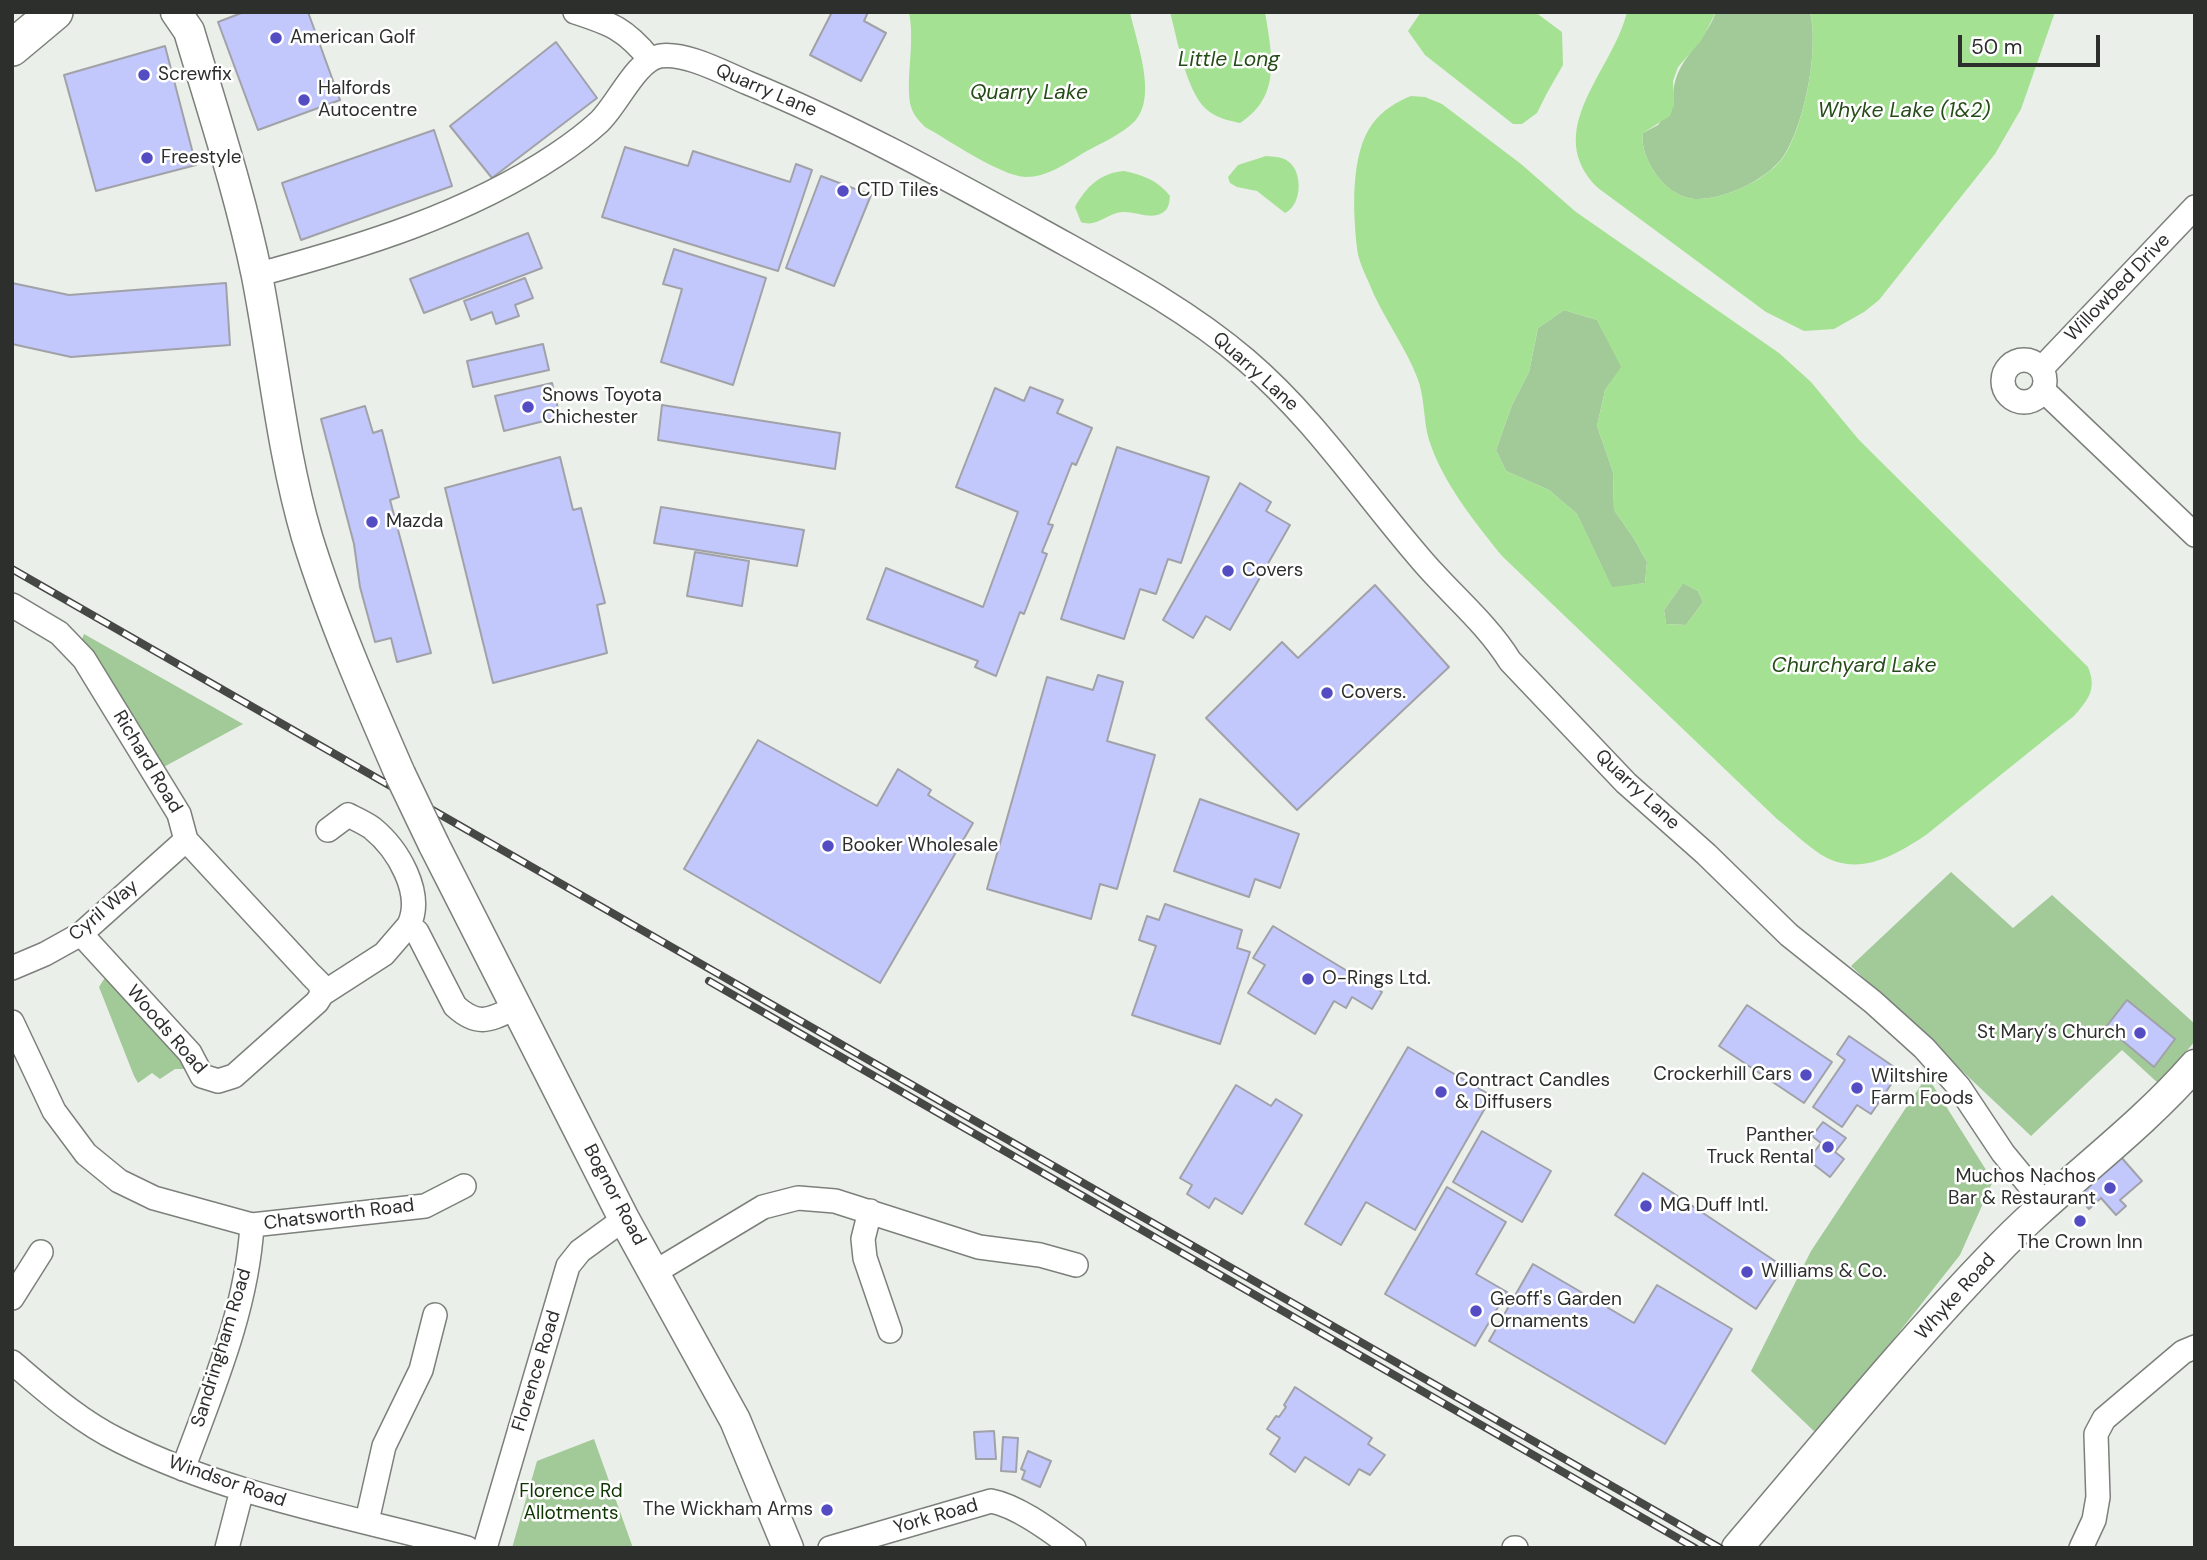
<!DOCTYPE html>
<html>
<head>
<meta charset="utf-8">
<style>
  body { margin:0 }
  #map { position:relative; width:2207px; height:1560px; overflow:hidden; background:#ebefea; font-family:"DM Sans",sans-serif }
  canvas { display:block }
  .frame { position:absolute; inset:0; border:14px solid #2d2f2d; pointer-events:none }
  .scale { position:absolute; left:1958px; top:35px; width:142px; height:32px; box-sizing:border-box; border:4px solid #2d2f2d; border-top:0; padding-left:9px; font-size:21px; line-height:24px; white-space:nowrap; color:#2d2f2d; -webkit-text-stroke:5px #fff; paint-order:stroke }
</style>
</head>
<body>
<div id="map">
<canvas width="2207" height="1560"></canvas>
<div class="frame"></div>
<div class="scale">50 m</div>
</div>
<script>
const c = document.querySelector('canvas').getContext('2d');
c.lineJoin = 'round';
function fillPath(path, color) { c.fillStyle = color; c.fill(path, 'evenodd'); }
function trace(path, color, width, dash) { c.strokeStyle = color; c.lineWidth = width; c.lineCap = dash ? 'butt' : 'round'; c.setLineDash(dash || []); c.stroke(path); }
function label(font, color, halo, rows, align = 'center') {
  c.font = font + ' "DM Sans",sans-serif'; c.lineWidth = 5; c.setLineDash([]); c.textBaseline = 'middle'; c.strokeStyle = halo; c.fillStyle = color; for (const [text, x, y, turn = 0] of rows) {
    c.save(); c.translate(x, y); c.rotate((+turn || 0) * Math.PI / 180); c.textAlign = isNaN(turn) ? turn : align; if (halo) c.strokeText(text, 0, 0); c.fillText(text, 0, 0); c.restore();
  }
}
fillPath(new Path2D(`
  M1716,12h94c9,37 -5,108 -24,140 -14,26 -63,49 -92,47 -17,-2 -30,-13 -39,-26 -8,-13 -14,-25 -12,-40l15,-8 16,-20c-6,-42 29,-57 42,-93z
  M1564,310l33,10 25,47 -17,23 -8,36 16,46 1,38 19,27 14,25 -2,21 -33,5 -35,-74 -28,-24 -43,-19 -10,-21 16,-45 17,-33 9,-44z
  M1683,583l15,8 5,11 -17,23 -20,-1 -2,-14z
  M84,634l159,90 -83,45 -80,-124z
  M1951,872l62,56 39,-33 143,129v17l-36,43 -37,-34 -91,86 -180,-170z
  M108,973l81,96h-14l-15,10 -8,-6 -14,10 -4,-7 -35,-89z
  M1927,1076l66,105 -33,74 -142,180 -67,-64 60,-120z
  M594,1439l39,109h-121l25,-87z`), '#a2c998');
fillPath(new Path2D(`
  M909,12h221c6,29 28,84 5,109 -14,14 -34,22 -50,31 -18,11 -38,25 -59,25 -26,-1 -77,-37 -101,-50 -7,-7 -13,-14 -15,-24 -4,-29 5,-59 -1,-91z
  M1170,12h95c7,43 17,84 -25,111 -13,-3 -24,-5 -34,-14 -20,-18 -29,-71 -36,-97z
  M1421,12h114l27,20 1,33 -16,28 -10,20 -15,11h-9l-88,-69 -17,-24z
  M1627,12h89l-15,29 -23,26 -5,14 1,24 -4,11 -27,17c-2,15 4,27 12,40 9,13 22,24 39,26 29,2 78,-21 92,-46 19,-33 33,-104 24,-141h245l-34,97 -26,45 -116,146 -15,12 -30,17 -30,2 -38,-19 -168,-124c-58,-57 15,-117 29,-176z
  M1411,96l14,1 17,7 79,60 55,48 203,141 32,29 48,58 229,227c9,22 1,32 -14,49l-148,119c-32,21 -69,43 -106,19 -15,-10 -29,-24 -43,-35l-275,-263c-28,-35 -59,-73 -73,-116 -6,-20 -4,-44 -12,-63 -13,-33 -35,-61 -48,-94 -5,-11 -11,-24 -12,-35 -4,-36 -7,-95 16,-125 10,-13 23,-21 38,-27zM1564,310l33,10 24,47 -16,23 -8,36 16,46 1,38 19,27 14,25 -2,21 -33,4 -35,-73 -28,-24 -43,-19 -10,-21 16,-45 17,-33 9,-44zM1683,583l15,8 5,11 -17,23 -20,-1 -2,-14z
  M1266,156c8,1 16,0 23,6 14,11 13,43 -4,51l-28,-22 -20,-4 -7,-4 -2,-6 10,-12z
  M1124,171c18,4 34,9 46,25 -1,8 -1,14 -10,18 -11,5 -26,-3 -38,-2 -15,1 -25,16 -41,10l-6,-15c11,-20 25,-34 49,-36z`), '#a4e192');
const building = new Path2D(`
  M244,12h64l32,88 -82,30 -40,-108z
  M832,12h36l-4,9 22,12 -25,48 -51,-26z
  M556,42l41,56 -105,80 -42,-52z
  M165,46l31,119 -100,26 -32,-116z
  M434,130l18,56 -151,54 -19,-57z
  M625,147l63,19 5,-15 97,31 6,-18 16,6 -34,101 -176,-54z
  M821,176l50,19 -37,91 -48,-18z
  M528,233l14,35 -118,45 -14,-34z
  M674,249l92,29 -33,107 -72,-23 21,-73 -19,-5z
  M525,278l8,20 -18,7 4,11 -23,8 -4,-12 -21,8 -7,-19z
  M12,283l57,12 157,-12 4,62 -159,12 -59,-13z
  M543,344l6,26 -76,17 -6,-26z
  M552,383l8,34 -56,14 -9,-35z
  M1030,387l33,13 -6,13 35,15 -16,37 -4,-2 -24,61 5,1 -11,27 5,2 -23,60 -4,-2 -24,64 -21,-9 3,-6 -111,-42 19,-51 97,39 35,-95 -62,-25 39,-99 29,13z
  M662,405l178,28 -5,36 -177,-29z
  M365,406l8,27 9,-3 17,67 -9,3 41,153 -34,9 -6,-24 -16,4 -15,-55 -6,-43 -33,-125z
  M1117,447l92,30 -28,86 -13,-4 -12,35 -16,-5 -16,50 -63,-20z
  M560,457l13,53 8,-2 24,95 -8,2 10,48 -114,30 -48,-195z
  M1240,483l31,19 -5,9 24,14 -60,105 -24,-14 -13,22 -30,-18z
  M661,507l143,23 -7,36 -143,-23z
  M695,552l54,9 -7,45 -55,-10z
  M1375,585l74,82 -152,143 -91,-92 76,-76 16,16z
  M1098,675l25,7 -16,59 48,14 -38,134 -17,-5 -9,35 -104,-30 60,-212 46,13z
  M758,740l119,66 21,-37 33,21 -3,5 45,28 -93,160 -196,-114z
  M1200,799l99,35 -19,54 -25,-9 -6,18 -75,-26z
  M1165,904l77,26 -5,18 13,4 -30,92 -88,-29 24,-69 -17,-6 8,-24 12,4z
  M1273,926l109,66 -10,17 -20,-12 -6,11 -12,-7 -19,33 -67,-41 17,-28 -12,-7z
  M2127,1000l48,39 -21,28 -48,-40z
  M1747,1005l85,57 -28,41 -85,-57z
  M1849,1036l51,35 -29,43 -14,-9 -15,22 -29,-20 32,-47 -8,-6z
  M1408,1047l84,49 -77,134 -49,-28 -25,43 -36,-21z
  M1236,1085l35,21 5,-7 26,16 -60,99 -27,-16 -6,10 -22,-14 5,-9 -12,-7z
  M1823,1122l23,16 -11,14 9,7 -14,18 -22,-17 13,-17 -9,-7z
  M1482,1131l69,40 -29,51 -69,-40z
  M2121,1157l21,24 -22,19 6,6 -10,9 -15,-17 -12,11 -12,-14z
  M1643,1173l141,94 -28,42 -141,-94z
  M1447,1187l59,35 -30,52 31,18 -32,54 -90,-52z
  M1533,1264l101,59 23,-38 75,44 -67,115 -176,-103z
  M1295,1387l77,51 -4,6 17,11 -15,20 -11,-6 -10,16 -44,-28 -10,15 -25,-18 10,-16 -13,-9 9,-13 3,1 7,-10 -2,-2z
  M994,1431l2,28h-20l-2,-27z
  M1003,1437l15,1 -2,34 -15,-1z
  M1028,1451l23,10 -11,26 -18,-8 3,-8 -4,-2z`);
fillPath(building, '#c2c7fc');
trace(building, '#a1a2a8', 2);
const minor = new Path2D(`
  M575,12c37,12 50,17 75,47
  M256,275c104,-28 210,-60 300,-120 15,-10 30,-21 43,-33 19,-18 37,-62 61,-66 26,-4 64,17 88,27 104,43 198,95 296,149 70,39 141,76 202,128 67,57 116,131 173,197 29,35 67,65 91,104l116,122 80,71 83,81 84,67 51,46 35,39 44,66 41,50
  M2003 381a21 21 0 1 1 42 0a21 21 0 1 1-42 0Z
  M2041,369l154,-162
  M2043,390l152,145
  M12,605l47,28 25,26 95,155 7,26 125,135 9,9 2,10
  M328,830l20,-15c8,4 17,8 24,13 26,21 52,65 37,97
  M81,934l109,119 12,23 16,5 16,-5 83,-74 5,-8 62,-40 25,-29 8,7 38,74c24,22 36,13 62,1
  M12,968l33,-14 36,-20 105,-94
  M12,1022l42,89 32,43 33,27 35,17 98,27 173,-19 39,-20
  M870,1211l-7,28 2,19 25,73
  M655,1272l108,-65 35,-9 37,3 144,46 61,8 36,10
  M12,1298l29,-46
  M12,1362c34,29 67,59 108,79 109,55 230,75 347,107
  M183,1469c29,-79 64,-159 69,-244
  M367,1521l17,-75 37,-76 14,-55
  M227,1548l15,-58
  M485,1548l83,-282 12,-15 44,-32
  M830,1548l161,-47c27,5 61,31 83,47
  M1514,1548h2
  M2081,1548l13,-28 4,-23 -2,-63 8,-15 79,-67 12,-5`);
const major = new Path2D(`
  M176,12l13,19c24,81 51,162 68,245 17,87 25,176 50,261 25,81 59,159 93,237
  M434,845l190,374 111,201 53,128
  M1737,1548c84,-98 167,-201 256,-293 63,-67 141,-120 202,-190`);
const highway = new Path2D(`
  M12,48l43,-36`);
trace(minor, '#7c807b', 26);
trace(major, '#7c807b', 33);
trace(highway, '#7c807b', 38);
trace(minor, '#fff', 23);
trace(major, '#fff', 30);
trace(highway, '#fff', 35);
const rail = new Path2D(`
  M12,569l1708,979
  M709,981l986,567`);
trace(rail, '#464846', 8);
trace(rail, '#fff', 5, [16]);
const majorBridge = new Path2D(`
  M400,774l34,71`);
trace(majorBridge, '#7c807b', 33, []);
trace(majorBridge, '#fff', 30);
for (const [x, y, r, color] of [
  [276,38,7,"#534cc3"],
  [144,75,7,"#534cc3"],
  [304,100,7,"#534cc3"],
  [147,158,7,"#534cc3"],
  [843,191,7,"#534cc3"],
  [528,407,7,"#534cc3"],
  [372,522,7,"#534cc3"],
  [1228,571,7,"#534cc3"],
  [1327,693,7,"#534cc3"],
  [828,846,7,"#534cc3"],
  [1308,979,7,"#534cc3"],
  [2140,1033,7,"#534cc3"],
  [1806,1075,7,"#534cc3"],
  [1857,1088,7,"#534cc3"],
  [1441,1092,7,"#534cc3"],
  [1828,1147,7,"#534cc3"],
  [2110,1188,7,"#534cc3"],
  [1646,1206,7,"#534cc3"],
  [2080,1221,7,"#534cc3"],
  [1747,1272,7,"#534cc3"],
  [1476,1311,7,"#534cc3"],
  [827,1510,7,"#534cc3"]
]) { const dot = new Path2D(); dot.arc(x, y, r, 0, 2 * Math.PI); c.fillStyle = color; c.fill(dot); trace(dot, '#fff', 2.5); }
label('19px', '#2d2f2d', '#fff', [
  ["American Golf",290,38],
  ["Screwfix",158,75],
  ["Halfords",318,89],
  ["Autocentre",318,111],
  ["Freestyle",161,158],
  ["CTD Tiles",857,191],
  ["Snows Toyota",542,396],
  ["Chichester",542,418],
  ["Mazda",386,522],
  ["Covers",1242,571],
  ["Covers.",1341,693],
  ["Booker Wholesale",842,846],
  ["O-Rings Ltd.",1322,979],
  ["St Mary’s Church",2126,1033,"right"],
  ["Crockerhill Cars",1792,1075,"right"],
  ["Wiltshire",1871,1077],
  ["Farm Foods",1871,1099],
  ["Contract Candles",1455,1081],
  ["& Diffusers",1455,1103],
  ["Panther",1814,1136,"right"],
  ["Truck Rental",1814,1158,"right"],
  ["Muchos Nachos",2096,1177,"right"],
  ["Bar & Restaurant",2096,1199,"right"],
  ["MG Duff Intl.",1660,1206],
  ["The Crown Inn",2080,1243,"center"],
  ["Williams & Co.",1761,1272],
  ["Geoff's Garden",1490,1300],
  ["Ornaments",1490,1322],
  ["The Wickham Arms",813,1510,"right"]
], 'left');
label('19px', '#2d2f2d', '#fff', [
  ["Quarry Lane",766,91,23],
  ["Willowbed Drive",2118,288,-46],
  ["Quarry Lane",1255,372,42],
  ["Richard Road",147,762,59],
  ["Quarry Lane",1637,790,43],
  ["Cyril Way",104,911,-40],
  ["Woods Road",166,1030,49],
  ["Bognor Road",614,1195,62],
  ["Chatsworth Road",339,1215,-7],
  ["Whyke Road",1956,1297,-48],
  ["Sandringham Road",222,1348,-73],
  ["Florence Road",537,1371,-73],
  ["Windsor Road",227,1482,19],
  ["York Road",936,1517,-16]
]);
label('19px', '#0d3500', '#fff', [
  ["Florence Rd",571,1492],
  ["Allotments",571,1514]
]);
label('italic 21px', '#254c18', '#fff', [
  ["Little Long",1229,60],
  ["Quarry Lake",1029,93],
  ["Whyke Lake (1&2)",1904,111],
  ["Churchyard Lake",1854,666]
]);
</script>
</body>
</html>
